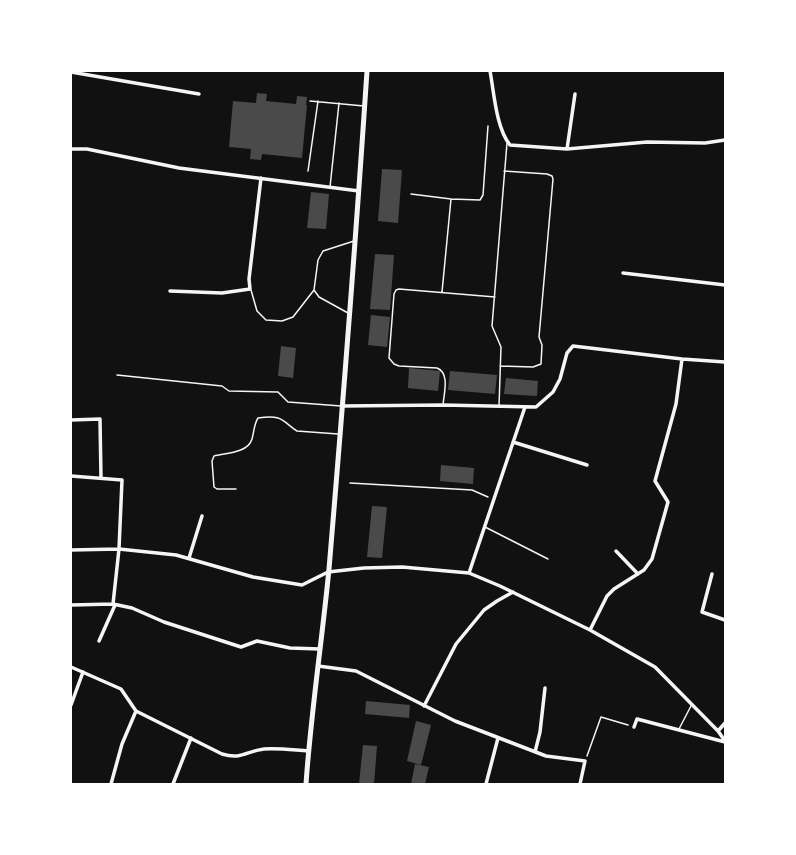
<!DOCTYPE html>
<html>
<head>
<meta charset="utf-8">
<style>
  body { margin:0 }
  #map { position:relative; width:796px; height:855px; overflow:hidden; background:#111; font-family:"Exo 2",sans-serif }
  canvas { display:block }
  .frame { position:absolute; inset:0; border:72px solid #fff; pointer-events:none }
</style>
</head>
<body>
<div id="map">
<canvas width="796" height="855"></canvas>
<div class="frame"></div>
</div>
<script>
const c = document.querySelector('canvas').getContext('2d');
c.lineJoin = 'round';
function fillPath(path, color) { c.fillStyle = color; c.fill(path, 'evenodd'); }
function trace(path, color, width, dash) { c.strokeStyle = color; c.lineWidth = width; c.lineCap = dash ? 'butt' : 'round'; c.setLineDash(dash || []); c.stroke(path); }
fillPath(new Path2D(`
  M257,93l10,1 -1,7 30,3 1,-8 10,1 -1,8h1l-5,53 -40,-4 -1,6 -11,-1 1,-10 -22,-2 4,-46 23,2z
  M382,169l20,1 -4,53 -20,-2z
  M311,192l18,2 -3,35 -19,-1z
  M375,254l19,1 -4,55 -20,-1z
  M371,315l19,2 -3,30 -19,-2z
  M281,346l15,2 -3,30 -15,-2z
  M409,368l31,3 -2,20 -30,-3z
  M450,371l47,4 -2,19 -47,-4z
  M506,378l32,3 -1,15 -33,-2z
  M441,465l33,3 -1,16 -33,-3z
  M372,506l15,1 -5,51 -15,-1z
  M366,701l44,4 -1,13 -44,-4z
  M416,721l15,4 -10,40 -14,-4z
  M363,745l14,1 -3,38h-15z
  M415,764l14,3 -4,17h-14z`), '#4a4a4a');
trace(new Path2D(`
  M350,483l122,7 16,7
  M587,756l14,-39 27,8`), '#f5f5f5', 1.5);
trace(new Path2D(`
  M310,101l54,5
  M308,171l10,-70
  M330,187l9,-84
  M411,194l40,5 29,1 3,-5 5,-69
  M251,290l6,21 9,9 16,1 11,-4 21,-27
  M442,292l9,-93
  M348,313l-29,-16 -5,-7 4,-30 5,-9 31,-10
  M500,366l33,1 8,-3 1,-19 -3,-8 14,-158 -1,-3 -5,-2 -43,-3
  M117,375l105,11 7,5 49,1 10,10 53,4
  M443,405c1,-12 7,-32 -6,-37l-38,-2 -5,-2 -5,-6 5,-64 2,-4 3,-1 96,8
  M499,406l2,-59 -9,-21 15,-183
  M236,489h-19l-3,-2 -2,-26 2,-5c12,-3 34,-3 38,-17 2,-7 2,-15 6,-21 6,-1 14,-2 20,0 7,2 12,9 19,13l41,3
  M485,527l63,32
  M679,729l13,-25`), '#f5f5f5', 1.5);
trace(new Path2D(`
  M490,71c4,21 6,57 20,74l57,4 80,-7 58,1 20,-3
  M71,72l128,22
  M71,149h16l92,19 180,23
  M567,149l8,-55
  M623,273l102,12
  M170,291l52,2 28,-4 -1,-10 12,-101
  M343,406l100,-1 93,2 17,-15 7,-13 7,-26 6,-7 109,13 43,3
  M71,420l29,-1 1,59
  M513,442l74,23
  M71,476l51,4 -3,69 -6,55
  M71,550l48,-1 57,6 77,22 49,8 26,-13 36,-4 38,-1 67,6 31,13 90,44 65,37 63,64 7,10
  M616,551l22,23
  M189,558l13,-42
  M469,573l56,-166
  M712,574l-10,38 23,8
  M71,605l42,-1 19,4 32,14 77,25 16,-6 33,7 30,1
  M590,630l17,-34 7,-7 30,-19 8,-11 16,-57 -13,-21 21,-77 6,-45
  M99,641l16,-36
  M318,666l38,5 99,50 91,35 39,5 -5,23
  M71,667l50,22 15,22 86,43c20,6 24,-3 42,-5 15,-1 29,1 44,2
  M71,705l12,-33
  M424,706l32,-62 28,-34 13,-9 16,-9
  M634,727l3,-8 88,23
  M718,731l7,-8
  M535,752l5,-20 5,-44
  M111,784l11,-40 14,-33
  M173,784l18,-46
  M486,784l12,-46`), '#f5f5f5', 3.5);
trace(new Path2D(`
  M306,784c5,-72 16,-143 23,-215 14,-166 27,-332 38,-498`), '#f5f5f5', 5);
</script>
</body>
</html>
